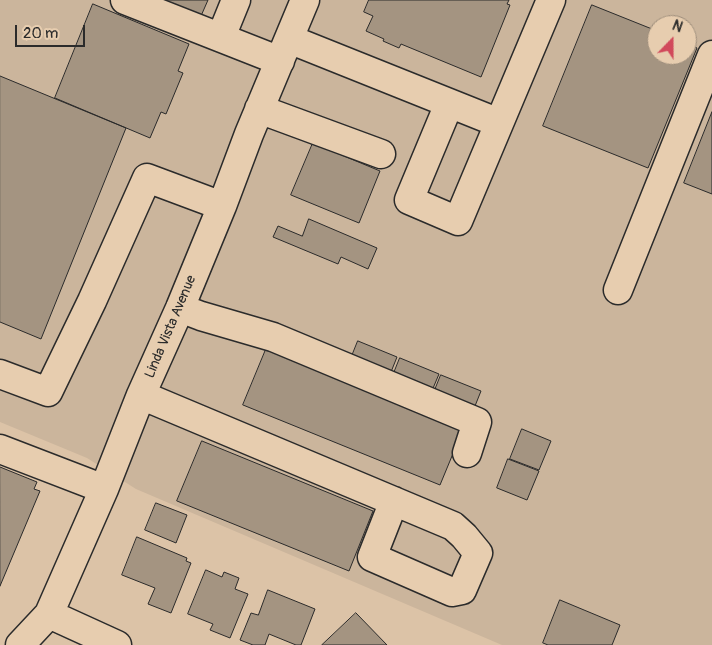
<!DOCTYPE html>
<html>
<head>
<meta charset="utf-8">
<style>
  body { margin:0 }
  #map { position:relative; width:712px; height:645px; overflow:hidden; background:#dcc3a7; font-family:Pangolin,sans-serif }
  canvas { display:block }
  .north { position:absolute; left:647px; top:15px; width:50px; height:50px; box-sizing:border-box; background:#e7cdaf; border:1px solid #9c8c7a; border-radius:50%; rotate:22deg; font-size:14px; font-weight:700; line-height:20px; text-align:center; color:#2b2b2b }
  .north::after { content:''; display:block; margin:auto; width:18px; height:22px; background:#d1495b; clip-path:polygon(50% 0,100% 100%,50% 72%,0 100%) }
  .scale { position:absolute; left:15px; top:25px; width:70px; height:22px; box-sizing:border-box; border:2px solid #2b2b2b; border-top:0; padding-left:6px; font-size:15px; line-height:18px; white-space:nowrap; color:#2b2b2b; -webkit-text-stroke:4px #e7cdaf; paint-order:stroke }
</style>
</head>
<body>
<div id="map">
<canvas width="712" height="645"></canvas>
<div class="north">N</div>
<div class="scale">20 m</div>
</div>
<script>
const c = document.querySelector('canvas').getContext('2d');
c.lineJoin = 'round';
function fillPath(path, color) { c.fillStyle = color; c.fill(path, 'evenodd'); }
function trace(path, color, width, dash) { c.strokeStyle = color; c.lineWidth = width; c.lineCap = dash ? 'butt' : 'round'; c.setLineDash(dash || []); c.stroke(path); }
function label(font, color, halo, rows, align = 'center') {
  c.font = font + ' Pangolin,sans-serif'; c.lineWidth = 4; c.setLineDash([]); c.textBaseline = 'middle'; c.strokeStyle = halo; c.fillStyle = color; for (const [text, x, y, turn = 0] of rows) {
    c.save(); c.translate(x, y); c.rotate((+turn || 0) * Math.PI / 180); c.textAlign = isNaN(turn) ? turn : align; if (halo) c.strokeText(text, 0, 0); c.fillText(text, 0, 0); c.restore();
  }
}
fillPath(new Path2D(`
  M0,0h712v645h-210l-366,-156 -49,-31 -87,-36zM657,25h30v30h-30z`), '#cbb59c');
const building = new Path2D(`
  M161,0h47l-7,16z
  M369,0h140l-2,4 3,1 -29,72 -80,-33 -2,4 -16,-7 1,-2 -18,-8 7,-15 -9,-4z
  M93,4l96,40 -11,27 5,2 -17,41 -5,-2 -11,26 -95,-40z
  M592,5l65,26v24h30v-11l10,4 -49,120 -105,-42z
  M0,76l126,52 -85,211 -41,-17z
  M712,112v82l-28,-11z
  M313,143l67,28 -21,52 -68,-28z
  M309,219l68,29 -9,21 -27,-12 -3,7 -65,-27 5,-11 24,10z
  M358,341l39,16 -8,20 -39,-16z
  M267,347l197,80 -24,58 -197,-80z
  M400,358l39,16 -8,19 -39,-15z
  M441,375l40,16 -8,20 -40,-16z
  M522,429l29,12 -12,29 -29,-11z
  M202,441l171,70 -24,60 -172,-70z
  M508,459l31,12 -12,29 -30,-12z
  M0,467l37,15 -3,7 6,2 -40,95z
  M156,503l31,12 -11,28 -31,-13z
  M137,537l50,21 -1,3 5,2 -20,50 -23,-9 7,-16 -33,-13z
  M206,570l16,7 2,-5 15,6 -4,11 13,5 -18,44 -20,-8 3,-6 -25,-10z
  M268,590l47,19 -14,36h-5l-27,-11 -4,11h-12l-13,-5 11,-27 7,2z
  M560,600l60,25 -8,20h-64l-5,-2z
  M356,613l31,32h-65z`);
fillPath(building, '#a49481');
trace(building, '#2b2b2b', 1);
const minor = new Path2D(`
  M125,0l155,61
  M221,37l15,-37
  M289,39l210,84
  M449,104l-40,96 49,21 93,-221
  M259,109l122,45
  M618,290l94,-235
  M180,308l21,8 72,21 204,85 -10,31
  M0,374l48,18 44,-91 55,-123 75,28
  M141,395l312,131 11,10 14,17 -16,37 -10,2 -80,-35 22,-56
  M0,449l104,40
  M49,614l68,31
  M20,645l29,-31 55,-125 37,-94 39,-87 42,-102 27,-72 56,-134`);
trace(minor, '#2b2b2b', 31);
trace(minor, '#e7cdaf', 28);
label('14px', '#2b2b2b', '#e7cdaf', [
  ["Linda Vista Avenue",171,327,-67]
]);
</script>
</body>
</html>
